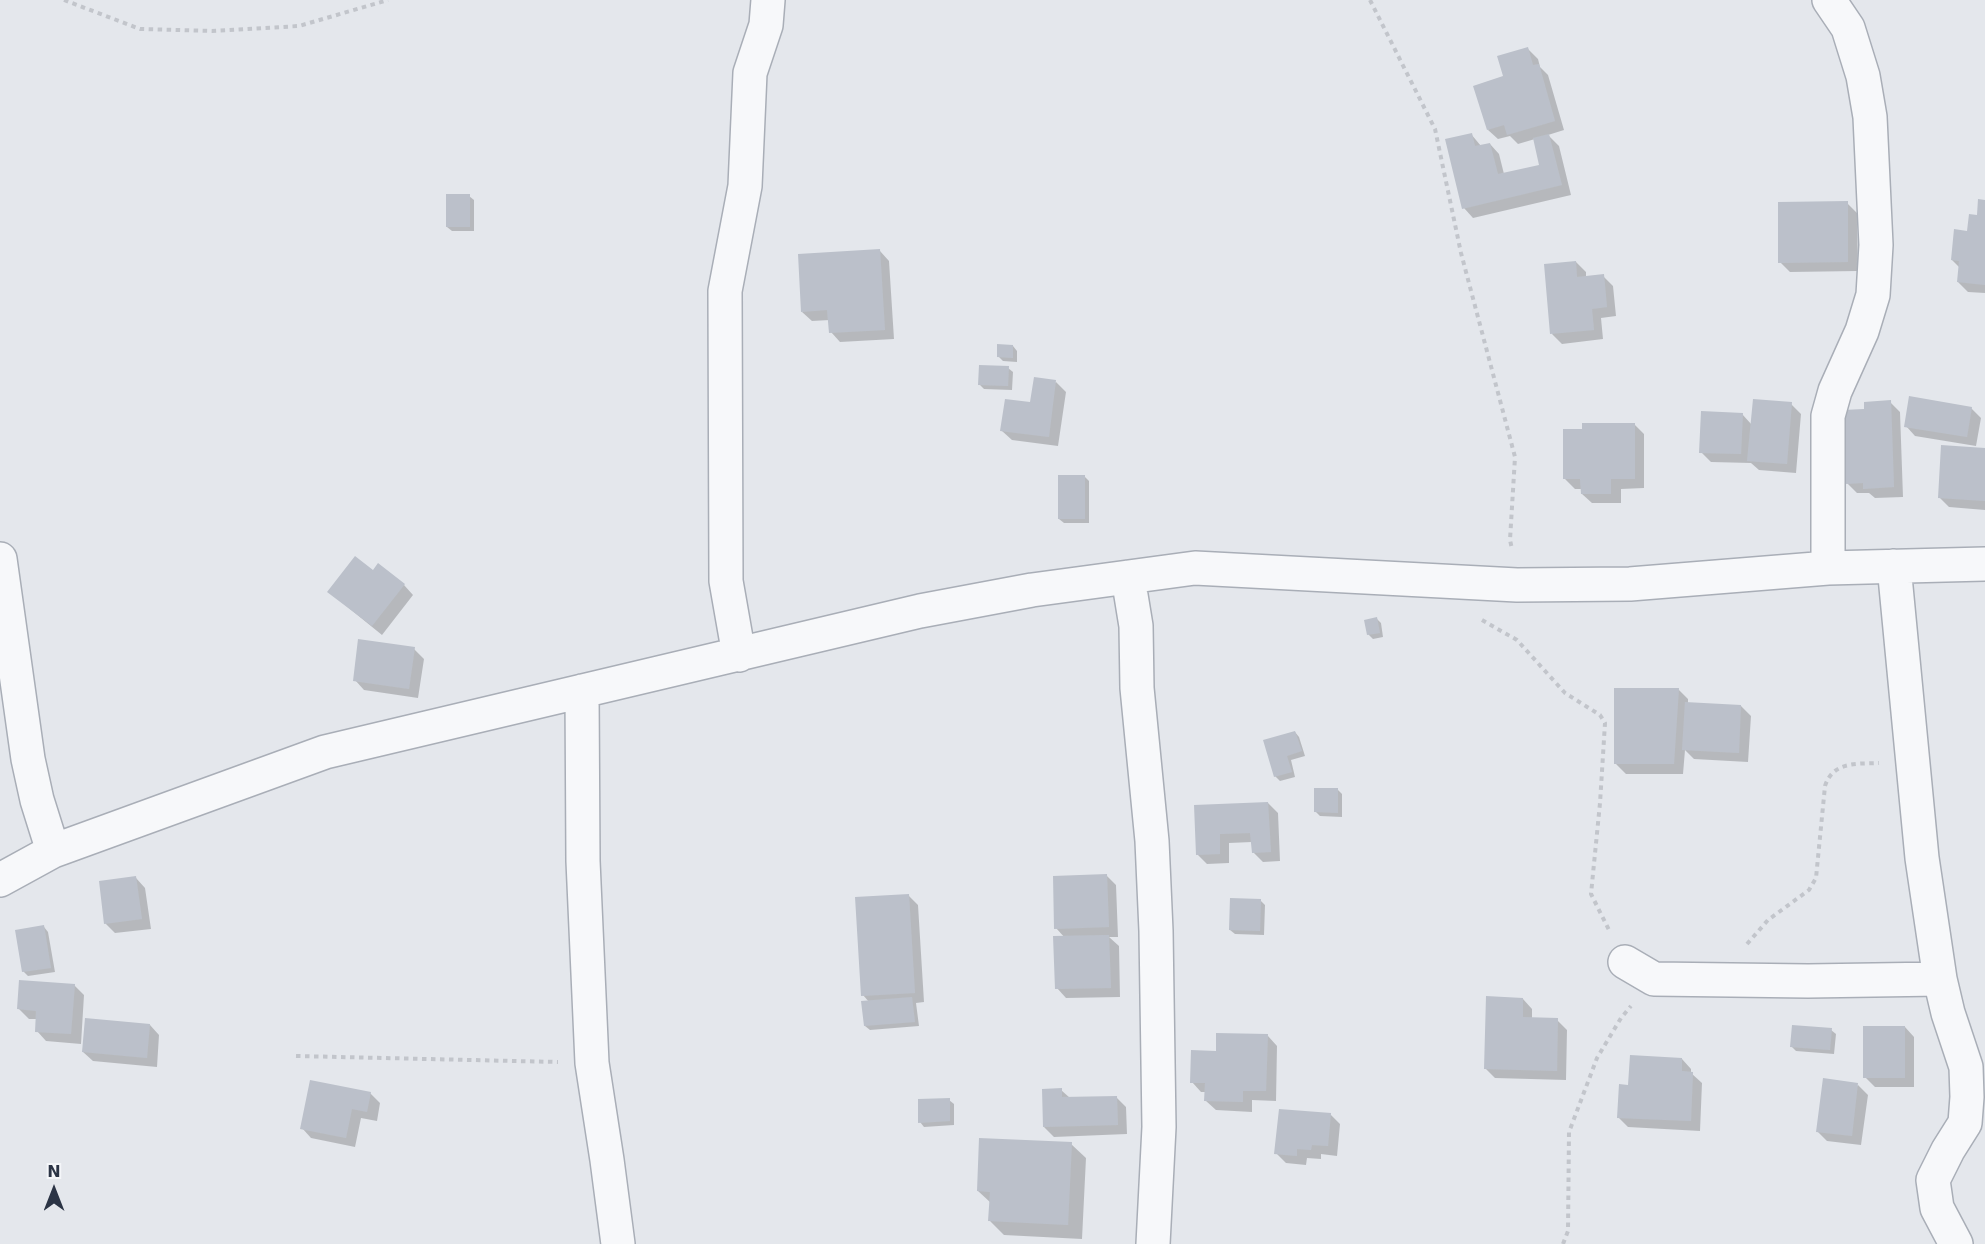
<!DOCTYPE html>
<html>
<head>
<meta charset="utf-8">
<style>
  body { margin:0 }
  #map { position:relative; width:1985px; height:1244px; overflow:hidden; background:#e4e7ec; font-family:"DejaVu Sans",sans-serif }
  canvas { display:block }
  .north { position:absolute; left:24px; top:1160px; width:60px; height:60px; -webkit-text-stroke:4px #f4f6f9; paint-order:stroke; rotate:0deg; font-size:16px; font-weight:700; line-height:24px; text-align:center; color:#2b3445 }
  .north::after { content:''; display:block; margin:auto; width:21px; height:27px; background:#2b3445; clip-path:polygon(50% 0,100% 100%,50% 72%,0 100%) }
</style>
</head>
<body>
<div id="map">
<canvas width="1985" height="1244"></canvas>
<div class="north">N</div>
</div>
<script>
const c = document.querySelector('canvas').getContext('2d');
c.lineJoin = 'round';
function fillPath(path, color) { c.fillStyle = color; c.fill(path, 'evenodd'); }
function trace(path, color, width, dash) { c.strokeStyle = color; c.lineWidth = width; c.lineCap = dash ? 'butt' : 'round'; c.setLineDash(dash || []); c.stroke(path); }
fillPath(new Path2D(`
  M1528,49l10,10 2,8 8,8 16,55 -16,5 11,11 12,49 -98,23 -9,-10 7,-74 10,12 9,-2 9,10 5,20 37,-8 -6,-27 -17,5 -8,-8 -12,3 -10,-9 17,-53z
  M469,196l5,4v31h-22l-5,-4z
  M1985,201v92l-17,-1 -10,-10 2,-14 -8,-8z
  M1847,203l10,10 1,58 -68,1 -10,-10z
  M880,251l9,10 5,78 -54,3 -9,-10 -1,-12 -18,1 -10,-9z
  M1576,262l10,10v5l17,-1 10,10 3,30 -15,2 2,21 -41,5 -10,-10z
  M1013,346l4,5v11l-14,-1 -5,-5z
  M1008,368l5,4 -1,18 -28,-1 -4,-4z
  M1056,382l10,10 -8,54 -46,-6 -10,-9z
  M1890,402l10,10 3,85 -28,1 -6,-5h-12l-10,-10 18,-72z
  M1791,404l10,10 -5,59 -37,-3 -8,-7 -40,-1 -10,-10 41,-38 10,11z
  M1971,408l10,10 -5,28 -61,-10 -9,-10z
  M1634,424l10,10v54l-23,1v14h-29l-10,-9v-5h-7l-10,-10z
  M1985,449v61l-36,-3 -10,-10z
  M1085,477l4,4v42h-25l-5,-4z
  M373,572l31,13 9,10 -31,40 -53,-43z
  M1376,618l5,5 2,14 -10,2 -5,-5z
  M414,649l10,10 -6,39 -54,-8 -9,-10z
  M1678,689l10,10v4l53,3 10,10 -3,46 -54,-3 -9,-9 -2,24h-57l-10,-10z
  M1295,732l4,5 6,19 -14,4 4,17 -15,4 -5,-5z
  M1338,790l4,4v23l-22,-1 -5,-5z
  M1268,803l10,10 2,48 -17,1 -10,-10 -1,-10 -23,1v20l-22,1 -10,-10 -2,-47z
  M1106,875l10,10 2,52h-9l10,9 1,51 -54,1 -9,-10 8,-50 -9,-10z
  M136,878l9,10 6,41 -36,4 -10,-10z
  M908,895l10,10 6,97 -8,1 3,23 -49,4 -5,-4 4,-24 -6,-7z
  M1260,900l5,5 -1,30 -29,-1 -5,-4z
  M44,927l4,5 7,40 -27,4 -5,-5z
  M74,985l10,10 -3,49 -35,-3 -9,-10v-12h-8l-10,-10z
  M1523,999l9,10v10l25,1 10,10 -1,50 -71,-2 -10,-10z
  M150,1025l9,10 -2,32 -64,-6 -10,-9z
  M1905,1027l9,10v50h-39l-10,-10z
  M1831,1030l5,4 -2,20 -38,-3 -4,-4z
  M1268,1036l9,10 -1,55 -24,-1v12l-36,-2 -10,-9v-9h-5l-9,-10 26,-30z
  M1682,1059l9,10v4l11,10 -2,48 -72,-4 -10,-10 11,-31z
  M1858,1085l10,10 -7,50 -34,-4 -10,-10z
  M1061,1090l9,8 46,-1 10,10 1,27 -73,3 -10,-10z
  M370,1093l10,10 -3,18 -16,-3 -6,29 -44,-9 -9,-10z
  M949,1100l5,4v21l-30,2 -4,-5z
  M1330,1114l10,10 -3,32 -16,-2v5l-14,-1 -1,7 -20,-2 -10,-10z
  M1071,1144l15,14 -4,81 -78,-4 -14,-14 1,-18 -13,-12z`), '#0003');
fillPath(new Path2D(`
  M1528,47l5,18 6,-1 16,57 -48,14 -3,-10 -17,5 -14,-44 30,-10 -6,-20z
  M1472,133l3,13 15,-3 8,31 41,-9 -6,-27 16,-4 13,51 -100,24 -17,-70z
  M446,194h24v33h-24z
  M1978,199l7,1v85l-28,-3 2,-21 -8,-1 3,-31 13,2 2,-17 8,1z
  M1848,201v61l-70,1v-61z
  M880,249l5,81 -56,3 -2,-23 -26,2 -3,-58z
  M1576,261l1,16 27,-3 3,33 -15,2 2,21 -44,4 -6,-70z
  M997,344l16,1v13l-16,-1z
  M979,365l30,1 -1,20 -30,-1z
  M1034,377l22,3 -7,57 -49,-6 5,-32 25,3z
  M1909,396l63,11 -5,30 -63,-10z
  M1753,399l39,3 -5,62 -40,-3z
  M1891,400l3,87 -31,2v-6l-18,1 -2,-74 21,-1v-7z
  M1701,411l42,2 -2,41 -42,-1z
  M1582,423h53v56h-24v15h-30l-1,-15h-17v-50h19z
  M1941,445l44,3v53l-47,-3z
  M1058,475h27v44h-27z
  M355,556l18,14 5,-7 27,21 -33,42 -45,-34z
  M1377,617l3,16 -13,2 -3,-15z
  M358,639l57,8 -6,42 -56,-8z
  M1614,688h65l-5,76h-60z
  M1685,702l56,3 -2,48 -57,-3z
  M1295,731l7,20 -15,5 5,16 -18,5 -11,-37z
  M1314,788h24v25l-24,-1z
  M1268,802l3,50 -19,1 -2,-20 -30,1v20l-24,1 -2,-50z
  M1107,874l2,53 -55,2 -1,-53z
  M136,876l6,43 -38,5 -5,-43z
  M909,894l6,99 -54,3 -6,-99z
  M1230,898l31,1 -1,32 -31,-1z
  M44,925l7,43 -29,4 -7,-42z
  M1109,935l2,53 -56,1 -2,-53z
  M19,980l56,4 -4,50 -36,-2 1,-21 -19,-2z
  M1486,996l37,2v19l35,1 -1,53 -73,-2z
  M912,997l3,25 -51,4 -3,-25z
  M85,1018l65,6 -3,34 -65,-6z
  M1792,1025l40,3 -2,22 -40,-3z
  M1863,1026h42v52h-42z
  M1216,1033l52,1 -2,57h-23v11l-39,-1 1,-18h-15l1,-33 25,1z
  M1630,1055l52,3v13l11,1 -2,49 -74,-3 2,-34 9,1z
  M1823,1078l35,5 -6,53 -36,-4z
  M310,1080l61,12 -4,20 -15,-3 -6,29 -46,-9z
  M1062,1088v9l55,-1 1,29 -75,2 -1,-38z
  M950,1098v23l-32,2v-24z
  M1279,1109l52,4 -3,33 -16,-1 -1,5 -14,-1v7l-23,-2z
  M979,1138l93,4 -4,83 -80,-4 2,-29 -13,-1z`), '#bbc0ca');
const minor = new Path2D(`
  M0,559l28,200 9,41 16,51
  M1894,566l28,292 18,121 8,34 18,54 1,30 -2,26 -17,27 -15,30 4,28 19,36
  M1828,568v-152l7,-25 27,-60 11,-36 3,-50 -6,-128 -7,-41 -15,-48 -19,-28
  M1128,577l8,49 1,62 15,153 4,90 3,196 -6,117
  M739,655l-13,-74 -1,-290 20,-105 5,-113 16,-48 2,-25
  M582,691l1,170 9,202 15,97 11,84
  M0,880l53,-29 272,-99 595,-141 112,-21 163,-22 322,17 113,-1 198,-16 157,-4
  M1625,962l29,17 154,2 132,-2`);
trace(minor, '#a9aeb7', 36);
trace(new Path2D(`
  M64,0l76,29 72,2 87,-5 89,-26
  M1370,0l65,129 26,124 54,204 -5,83 2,9
  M1482,620l35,20 48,53 35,22 5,8 -5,80 -9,91 19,38
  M1747,944l21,-24 41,-30 7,-12 9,-92c8,-25 32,-22 54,-23
  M296,1056l262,6
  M1563,1244l5,-13 1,-99 28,-74 24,-40 10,-12`), '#c2c5cb', 4, [4.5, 4.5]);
trace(minor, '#f7f8fa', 33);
</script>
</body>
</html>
